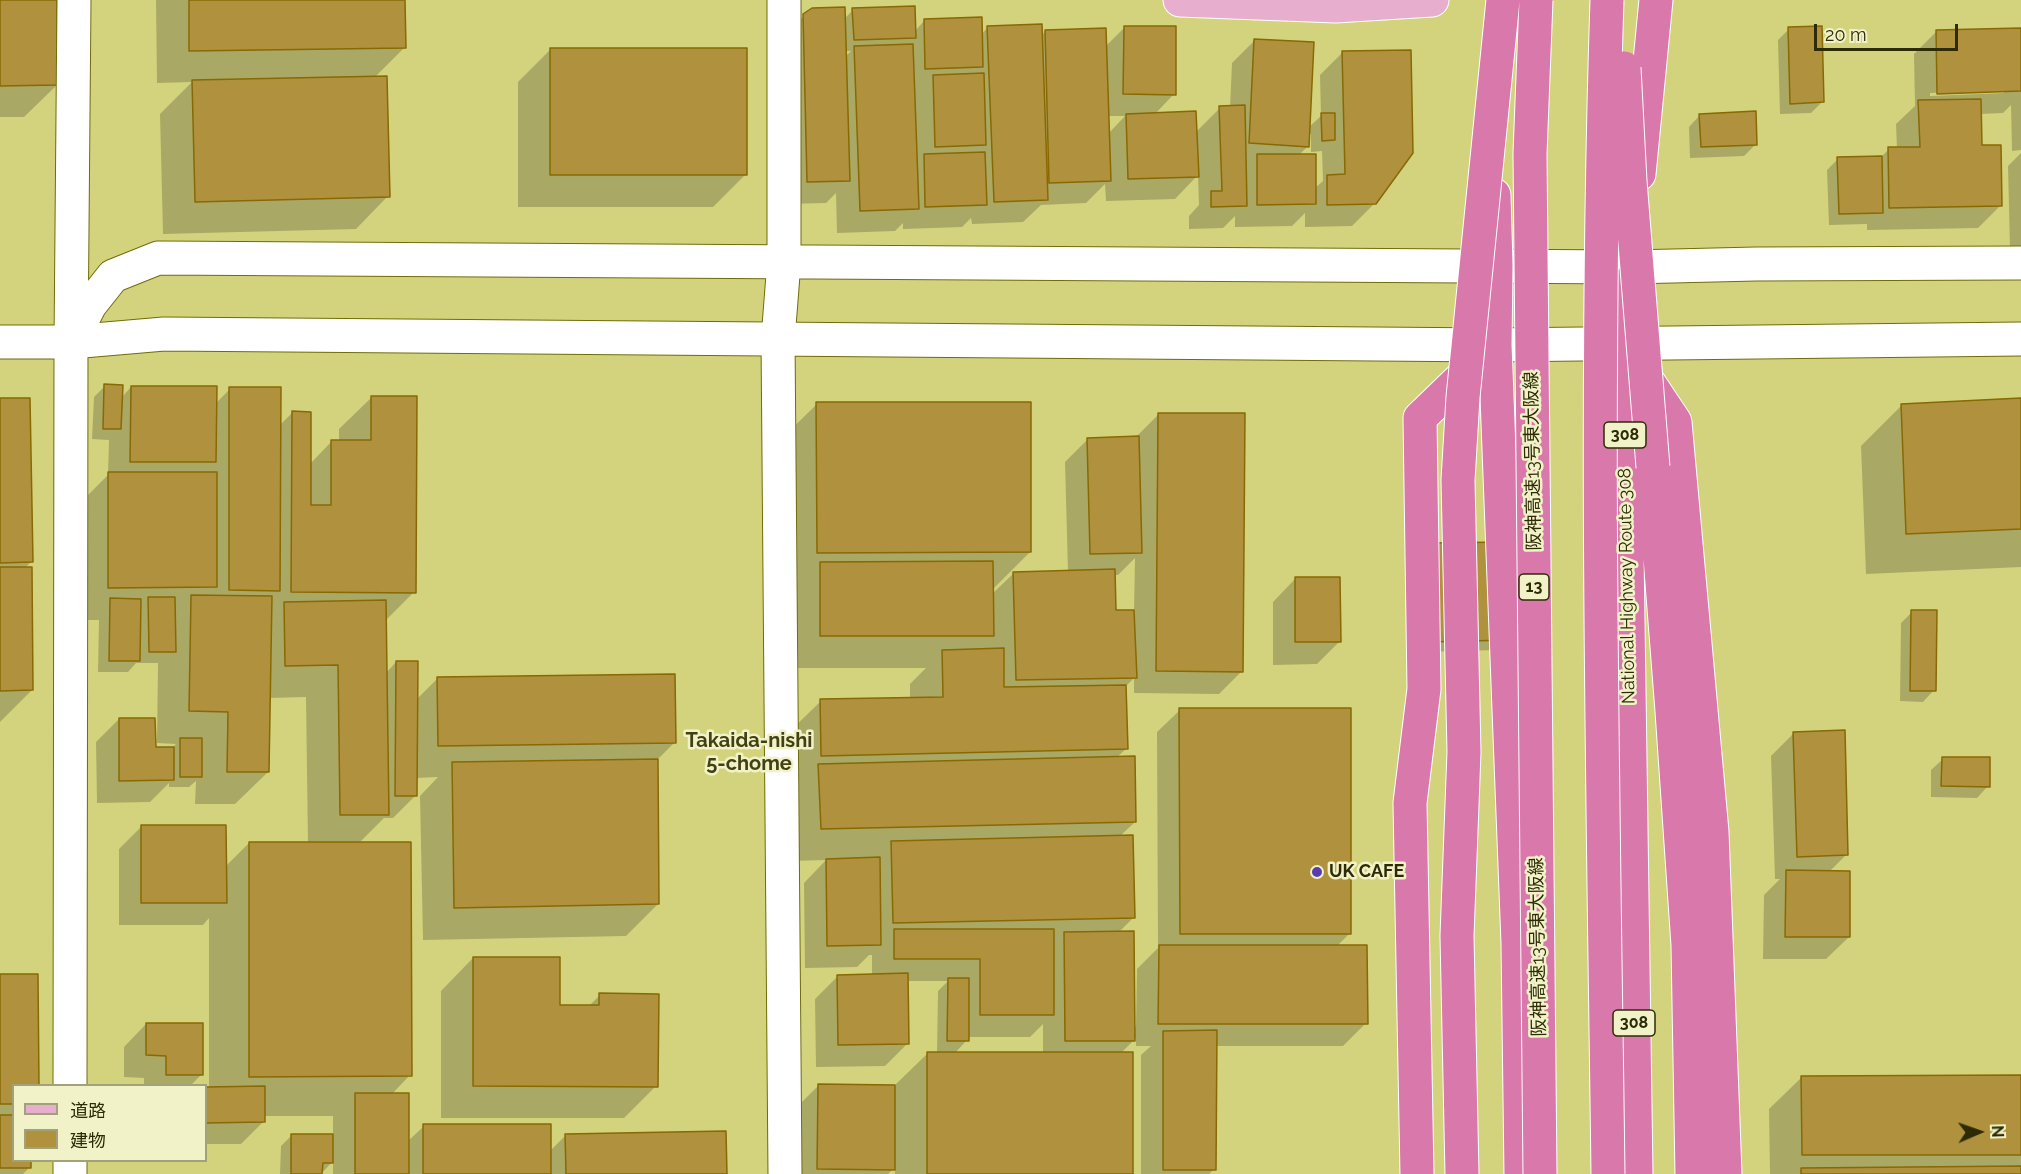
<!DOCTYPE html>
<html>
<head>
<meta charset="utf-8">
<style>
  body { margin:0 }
  #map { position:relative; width:2021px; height:1174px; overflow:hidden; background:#d4d37d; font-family:Raleway,"Noto Sans JP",sans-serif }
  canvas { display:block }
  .legend { position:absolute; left:12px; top:1084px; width:195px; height:78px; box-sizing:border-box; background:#f1f2c8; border:2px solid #a2a27a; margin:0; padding:8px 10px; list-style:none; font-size:18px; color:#2c2b06 }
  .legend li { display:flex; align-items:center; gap:12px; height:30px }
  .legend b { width:30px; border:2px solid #a2a27a }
  .north { position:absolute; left:1949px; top:1102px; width:60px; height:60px; -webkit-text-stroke:4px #f1f2c8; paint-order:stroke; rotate:88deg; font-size:16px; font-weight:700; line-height:24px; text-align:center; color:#2c2b06 }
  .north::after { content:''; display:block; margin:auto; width:21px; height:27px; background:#2c2b06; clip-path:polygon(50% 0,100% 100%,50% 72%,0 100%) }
  .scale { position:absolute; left:1814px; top:24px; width:144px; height:27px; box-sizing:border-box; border:3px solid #2c2b06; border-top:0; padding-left:8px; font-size:18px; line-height:21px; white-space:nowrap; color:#2c2b06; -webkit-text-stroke:4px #f1f2c8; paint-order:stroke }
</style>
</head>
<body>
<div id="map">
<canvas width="2021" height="1174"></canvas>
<ul class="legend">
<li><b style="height:8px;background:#e8aecd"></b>道路</li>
<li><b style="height:16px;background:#b0913d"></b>建物</li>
</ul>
<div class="north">N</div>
<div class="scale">20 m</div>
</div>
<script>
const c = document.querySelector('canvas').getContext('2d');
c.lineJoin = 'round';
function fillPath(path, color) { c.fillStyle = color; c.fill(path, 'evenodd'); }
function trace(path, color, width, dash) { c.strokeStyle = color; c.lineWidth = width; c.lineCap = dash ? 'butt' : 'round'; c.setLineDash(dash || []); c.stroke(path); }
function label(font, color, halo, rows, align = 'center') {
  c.font = font + ' Raleway,"Noto Sans JP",sans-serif'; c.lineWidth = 5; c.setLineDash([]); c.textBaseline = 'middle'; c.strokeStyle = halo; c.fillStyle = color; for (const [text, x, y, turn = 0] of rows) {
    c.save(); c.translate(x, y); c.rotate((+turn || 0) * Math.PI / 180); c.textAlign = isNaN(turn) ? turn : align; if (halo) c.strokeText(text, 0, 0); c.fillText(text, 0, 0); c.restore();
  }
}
fillPath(new Path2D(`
  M0,0h56l1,85 -33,32h-24z
  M156,0h248l1,47 -31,31 14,118 -32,33 -193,5 -3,-120 32,-32 -35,1z
  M853,10l62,21 9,-10 57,14 7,-8 52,9 6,-5 59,16 19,-19 50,66 -19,20 41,18 24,-24h10l2,-45 23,-23 53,88 13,-12 -1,-41 23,-23 32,151 -23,23 -47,1v-14l-13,13 -57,1v-11l-12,12 -34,1v-13l10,-11 -1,-30 -23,24 -69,2 -1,-17 -19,19 -45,2 -18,17 -51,2 -1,-6 -9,9 -59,2v-6l-8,8 -58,2 -1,-40 -10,10 -41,1 -4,-165 23,-23 40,3zM845,51h6l-6,6zM1107,116h18l-17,18zM1308,134h3v18l11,-1 1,30 -9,8 -16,-33 10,-10z
  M1789,29l33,73 -11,11 -31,1 -2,-74z
  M2021,30v120l-9,1 -1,-46 -8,8 -23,1v33l21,58 -23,23 -111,2v-6l-38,1 -2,-55 11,-11 42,-1 9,-9h8l-1,-25 19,-18 -1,-52 22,-22zM2004,90v3l-74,3v-3z
  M551,49l194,126 -32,32h-195v-125z
  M1700,115l55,30 -11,11 -54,2 -1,-31z
  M2021,153v96h-11l-2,-83z
  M105,386l16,12 10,-11 84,17 15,-15 49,37 13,-13 18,51 22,-23h7v-12l33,-32 42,195 -29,29 1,52 10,-11 20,38 21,-21 238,63 -19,19 2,143 -32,32 -203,4 -3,-144 18,-19 -22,1v17l-23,23h-9l-26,26 52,231 -18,19 15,48 17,-16 126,25 16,-16 159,39h-392v-13l-12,13h-41l1,-28 11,-11 41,1v-20h-69v5l-23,23h-35v-55h3v-171l-6,7h-84v-76l23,-23 83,41 24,-24 59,1 -2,-147 -37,1 -1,74 -33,32h-40l1,-23 -7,6h-20v-4l-19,19 -53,1 -1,-61 23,-23 36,29h17l4,-4 -19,-1 1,-80h-22l-8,9h-30l1,-52h-22v-114l31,-31 1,-35 -17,-1 2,-42z
  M0,400l31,162 -7,7 8,121 -32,32z
  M2021,400v167l-155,7 -5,-128 41,-41z
  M817,404l213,148 -38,38v4l22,-21 54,-1 -3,-110 23,-23 48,-2 23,-23 83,257 -23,23 -85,-1v-15l-10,10 3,60 -11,10 19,64 -16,15 14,81 -15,15 15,94h3l1,-58 21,-21 -1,-216 23,-22 169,224 -12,12 29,77 -23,23h-128l-1,123 -5,5h-68v-119l10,-9h-15v-8l-15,15 11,121h-237v-7l-7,7h-93l1,-66 22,-22h76l34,-33h9l1,-62 10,-10h-41l1,62 -23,23 -69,1 -1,-68 23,-23 34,-1v-20h-3l-12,12 -52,1 -1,-85 22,-23 -37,1 -1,-128 33,-32 89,-2v-15l16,-16h-138l-12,-224zM1135,558l-1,53h-19l-1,-36h4zM1043,1024v29h-88l12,-13v-3h63z
  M1416,556l93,83 -11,11 -81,2z
  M1295,579l44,63 -22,22 -44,1v-63z
  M1912,612l22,78 -11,12 -23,-1 1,-78z
  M1794,733l53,121 -18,18 20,65 -23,22h-63l1,-64 16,-16h-5l-4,-123z
  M1943,759l45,27 -11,12 -46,-1v-27z
  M473,958l85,49h30l12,-12 56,91 -32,32h-183v-127z
  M0,975l14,111v74l15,8 -6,6h-23z
  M146,1024l55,51 -11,11h-46v-8l-20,-1v-30z
  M2021,1076v98h-251l-1,-65 33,-32z`), '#0003');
const building = new Path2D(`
  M0,0h57l1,85 -58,1z
  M189,0h216l1,48 -217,3z
  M915,6l1,32 -62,2 -2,-32z
  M845,7l5,174 -43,1 -4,-168 9,-6z
  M982,17l1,50 -58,2 -1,-50z
  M1042,24l6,176 -54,2 -7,-176z
  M1124,26h52v69l-53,-1z
  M1822,26l2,76 -34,2 -2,-77z
  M1106,28l5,153 -62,2 -4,-153z
  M2021,28v63l-84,3 -1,-64z
  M1254,39l60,3 -5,105 -60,-4z
  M913,44l6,165 -59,2 -6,-165z
  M550,48h197v127h-197z
  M1411,50l2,103 -37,51 -49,1v-30l18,-1 -3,-123z
  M984,73l2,72 -51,2 -2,-72z
  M387,76l3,121 -195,5 -3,-122z
  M1981,99l1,46h19l1,61 -113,2 -1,-61h32l-2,-47z
  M1245,105l2,101 -36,1v-16h11l-3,-85z
  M1196,111l3,66 -71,2 -2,-65z
  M1756,111l1,34 -56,2 -2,-33z
  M1321,113h14v27l-13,1z
  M985,152l2,53 -62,2 -1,-53z
  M1257,154h59v50l-59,1z
  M1882,156l1,57 -44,1 -2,-57z
  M104,384l19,1 -2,44h-18z
  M131,386h86l-1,76h-86z
  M229,387h52l-1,204 -51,-1z
  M371,396h46l-1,197 -125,-1 1,-181 19,1v93h20v-65h40z
  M0,398h30l3,164 -33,1z
  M2021,398v131l-115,5 -5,-130z
  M816,402h215v150l-214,1z
  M1158,413h87l-2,259 -87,-1z
  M1139,436l3,117 -52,1 -3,-116z
  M108,472h109v115l-109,1z
  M1509,542l2,98 -83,2 -2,-99z
  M993,561l1,75h-174v-74z
  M0,567h32l1,123 -33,1z
  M1115,569l1,41h18l3,68 -121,2 -3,-108z
  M1295,577h45l1,65h-46z
  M191,595l81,1 -3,176h-42l1,-60 -39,-1z
  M148,597h27l1,55h-27z
  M110,598l31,1 -1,62h-31z
  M386,600l3,215h-49l-2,-150 -53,1 -1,-64z
  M1911,610h26l-1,81h-26z
  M1004,648v39l122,-2 2,64 -307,7 -1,-57 123,-2 -1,-47z
  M396,661h22l-1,135h-22z
  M675,674l1,69 -238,3 -1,-69z
  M1179,708h172v226h-171z
  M119,718h36l1,29h18v33l-55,1z
  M1845,730l3,125 -51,2 -4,-125z
  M180,738h22v39h-22z
  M1135,756l1,66 -315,7 -3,-65z
  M1942,757h48v30l-49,-1z
  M658,759l1,145 -205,4 -2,-146z
  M141,825h85l1,78h-86z
  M1133,835l2,83 -242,5 -2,-82z
  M249,842h162l1,234 -163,1z
  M880,857l1,88 -54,1 -1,-87z
  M1786,870l64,1v66h-65z
  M894,929h160v86h-74v-56h-86z
  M1134,931l1,110h-70l-1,-109z
  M1159,945h208l1,79h-210z
  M473,957h87v48h39v-12l60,1 -1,93 -185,-1z
  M908,973l1,71 -71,1 -1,-70z
  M0,974h38l1,112h-25v18h-14z
  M948,978h21v63h-22z
  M146,1023h57v52h-37v-19l-20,-1z
  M1217,1030l-1,140h-53v-139z
  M927,1052h206v122h-206z
  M2021,1075v80h-219l-1,-79z
  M818,1084l77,1v85l-78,-1z
  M265,1086v36l-59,1v-36z
  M355,1093h54v81h-54z
  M0,1115h14v45h17v8h-31z
  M423,1124h128v50h-128z
  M726,1131l1,43h-161l-1,-40z
  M291,1134h42v29h-10l-1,11h-31z
  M2021,1166v8h-220v-6z`);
fillPath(building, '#b0913d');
trace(building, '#886903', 1.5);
const minor = new Path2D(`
  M784,0v262l-6,77 7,835
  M0,342h71l93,-8 1331,11 526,-6
  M71,342l19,-37 23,-29 45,-18 1473,9 125,-3 265,-1
  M70,1086l1,-744 3,-342
  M70,1174v-14`);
const major = new Path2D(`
  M1180,0l156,6 96,-6`);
const highway = new Path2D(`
  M1639,174l17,-174
  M1494,195l2,71 -1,79 23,598 3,231
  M1629,282l-5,62 12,830
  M1639,368l36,54 37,410 13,342
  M1653,467l19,244 16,234 4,229
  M1417,1174l-7,-371 14,-114 -4,-271 59,-57`);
trace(minor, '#6f6d09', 35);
trace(major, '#fff', 35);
trace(highway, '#fff', 35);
trace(minor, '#fff', 33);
trace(major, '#e8aecd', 33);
trace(highway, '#d978ab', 33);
const highwayBridge = new Path2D(`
  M1536,0l-6,154 10,1020
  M1607,0c-13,391 -4,783 1,1174
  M1624,68l6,113 23,286
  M1462,1174l-5,-238 7,-184 -6,-272 5,-83 40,-397`);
trace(highwayBridge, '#fff', 35, []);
trace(highwayBridge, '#d978ab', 33);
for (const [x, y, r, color] of [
  [1317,872,6,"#593cb4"]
]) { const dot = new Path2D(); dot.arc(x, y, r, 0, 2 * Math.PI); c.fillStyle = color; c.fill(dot); trace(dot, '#f1f2c8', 2); }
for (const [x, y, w] of [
  [1625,435,42],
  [1534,587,30],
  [1634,1023,42]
]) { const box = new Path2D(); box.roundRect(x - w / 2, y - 13, w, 26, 4.5); c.fillStyle = '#f1f2c8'; c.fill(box); trace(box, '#2c2b06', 1.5); }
label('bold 16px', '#2c2b06', null, [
  ["308",1625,435],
  ["13",1534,587],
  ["308",1634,1023]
]);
label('18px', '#2c2b06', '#f1f2c8', [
  ["阪神高速13号東大阪線",1533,461,-91],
  ["National Highway Route 308",1627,586,-91],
  ["阪神高速13号東大阪線",1538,947,-91]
]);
label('bold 18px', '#2c2b06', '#f1f2c8', [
  ["UK CAFE",1329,872]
], 'left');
label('bold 20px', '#424113', '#f1f2c8', [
  ["Takaida-nishi",749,741],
  ["5-chome",749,764]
]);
</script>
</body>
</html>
